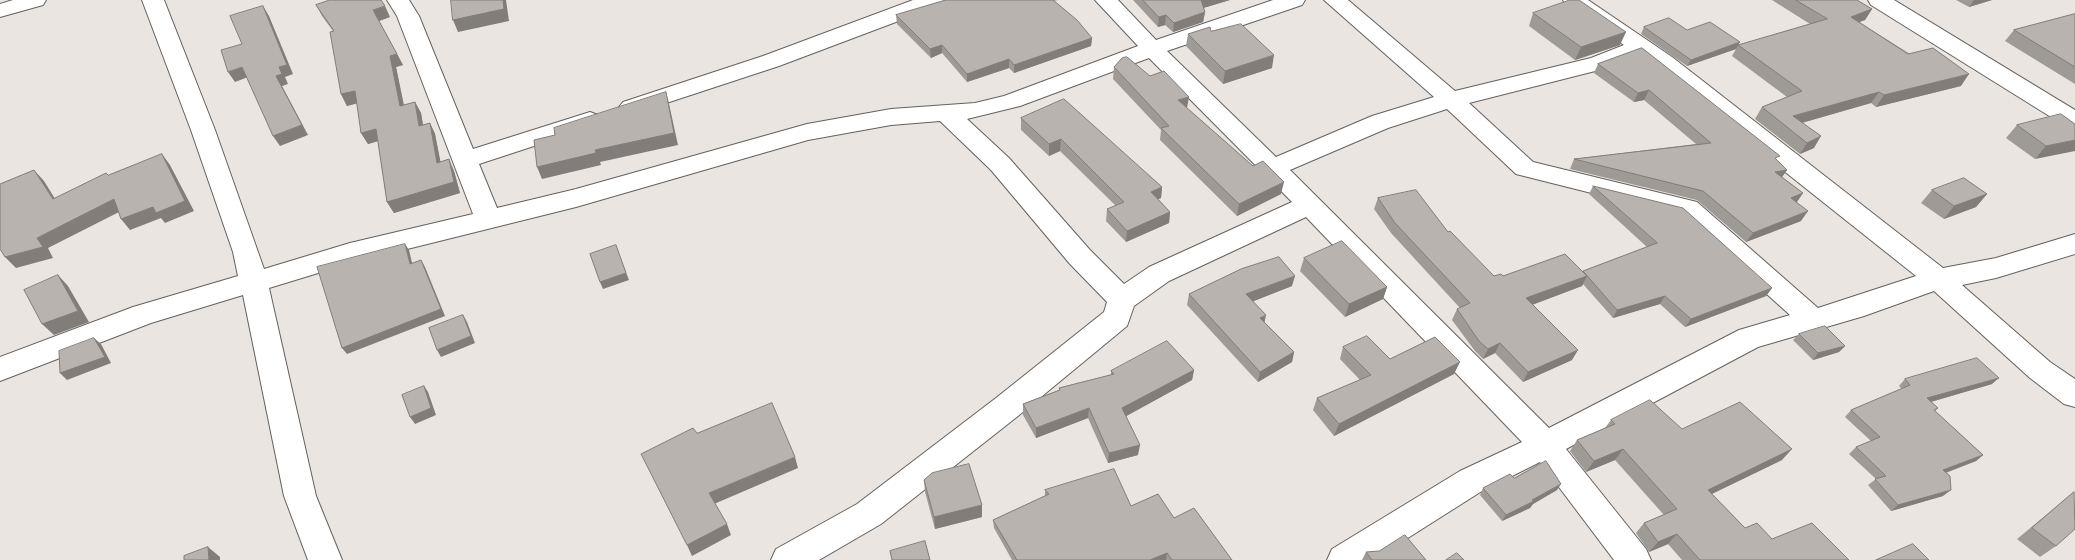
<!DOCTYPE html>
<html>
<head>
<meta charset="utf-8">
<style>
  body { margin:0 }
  canvas { display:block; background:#eae5e1 }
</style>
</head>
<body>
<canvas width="2075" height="560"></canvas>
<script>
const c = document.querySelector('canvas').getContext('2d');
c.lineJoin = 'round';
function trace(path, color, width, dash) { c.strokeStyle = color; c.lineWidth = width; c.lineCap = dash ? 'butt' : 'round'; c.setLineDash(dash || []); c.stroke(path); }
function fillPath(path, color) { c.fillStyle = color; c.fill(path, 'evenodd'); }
const minor = new Path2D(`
  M142,0h22l51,130 49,139 86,-26 123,-29 -76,-198 -10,-16h22l10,16 54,133 117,-37 8,3 4,5 -4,5 -119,39 18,44 79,-19 231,-65 84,-15 84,-6 29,-7 134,-50 -43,-46h23l38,40 117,-40h32l-3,5 -135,46 109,106 96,-41 62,-19 -110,-97h24l107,91 136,-33 33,-13 -58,-40 -3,-5h25l84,57 271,211 53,-10 79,-24v20l-79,24 -34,7 88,77 25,17v28l-11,-3 -34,-26 -96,-87 -70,25 -106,31 -192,102 80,100 5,11h-37l-74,-98 -58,29 -109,69h-46l5,-11 128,-78 62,-29 -216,-225 -137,64 -35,25 -7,20 -109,90 -137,108 -62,36h-48l5,-11 81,-45 139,-106 108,-86 3,-10 -37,-38 -79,-94 -51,-49 -49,4 -83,15 -232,67 -225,56 -82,25 47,208 26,64h-34l-24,-64 -41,-201 -92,28 -151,58v-24l133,-50 105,-31 -5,-24 -42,-122zM1638,55l278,221 -98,32 -121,-106 -164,-40 -64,-59 138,-35zM1149,58l143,144 -143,65 -25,17 -34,-34 -81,-92 -42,-39 53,-13zM1447,109l69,65 163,41 111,100 -51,15 -190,98 -259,-258 98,-42z
  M913,0h31l-3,5 -162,61 -140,46 -8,3 -8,-3 -4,-5 4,-5 140,-46z
  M1868,0h26l181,110v19l-8,-2 -196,-122z`);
const trunk = new Path2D(`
  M13,0h33l-3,5 -43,12v-13z`);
trace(minor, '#65615e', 2);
trace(trunk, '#65615e', 2);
fillPath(minor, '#fff');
fillPath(trunk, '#fff');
fillPath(new Path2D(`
  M946,0h112l-4,1 38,37 -1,8 -77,27 -5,-5 -42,14 -25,-29 -11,5 -34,-34 -1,-9z
  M1133,0h97l-27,8 2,4 -2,10 -30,10 -8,-7 -7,2z
  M1772,0h85l15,9 -7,11 -6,2 102,64 -85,21 -5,-4 -69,20 12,25 -14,6 -45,-35 7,-12 25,-10 -55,-41 4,-7 -49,17 -46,-32 3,-7 43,3 52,15 71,-21z
  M1956,0h36l-23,7z
  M316,5l74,12 -11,4 24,44 -7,2 8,38 11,-3 6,11 2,12 7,-2 5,11 5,28 14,9 6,22 -66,20 -7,-11 -9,-61 -10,3 -7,-11 -4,-30 -10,3 -6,-12 -8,-63 -11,-15z
  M1533,13l87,32 -45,15 -46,-34z
  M2075,14v70l-70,-43 9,-11z
  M1211,31l61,37 -49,16 -37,-38 2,-12z
  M1642,48l135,112 10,10 -5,7 21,16 -6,9 4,19 -55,21 -49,-42 -127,-31 4,-10 122,-15 -52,-44 -10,2 -40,-29 4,-9z
  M1114,67l73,42 66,57 28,28 -44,22 -77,-76 1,-10 -48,-51z
  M1021,118l141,69 -1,11 -3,1 12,13 -1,11 -43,19 -20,-21 1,-12 9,-3 -56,-55 -11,5 -28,-26z
  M2075,124l-40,35 -29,-21 11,-13z
  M1593,186l179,102 -6,8 -81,31 -25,-23 -47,14 -30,-34 -1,2 -50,19 40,55 -49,22 -28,-29 -12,6 -8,-8 -23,-31 5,-11 3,-1 -69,-75 -17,-24 4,-11 70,34 46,44 89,-5 64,-24 -58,-53z
  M1932,190l55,4 -11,13 -32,12 -23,-16z
  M1304,258l83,29 -4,12 -38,18 -45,-46z
  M1292,286l-39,15 11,21 30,30 -2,10 -34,20 -71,-77 2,-11z
  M1799,334l46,12 -6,6 -26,8 -20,-20z
  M1343,347l47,12 64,15 -120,62 -21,-26 4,-12 43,-18 -20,-21z
  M1194,370l-2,10 -66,36 12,39 -30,8 -20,-45 -52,20 -13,-23v-11l36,-14v-2l52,-13v-4z
  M1905,379l87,5 -61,18 7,6 -3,3 48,44 -7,6 -30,12 -3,23 -52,15 -23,-26 8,-6 -27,-25 7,-7 15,-6 -26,-24 6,-7 51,-21 -3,-3z
  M1611,420l71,9 100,31 -70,34 33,34 27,11 77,21h-167l-14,-16 -19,8 -13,-19 8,-10 20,-8 -49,-55 -29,12 -16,-21 7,-11 28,-12z
  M1514,478l43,12 -24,14 -3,4 -28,13 -22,-26 3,-7z
  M924,480l58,25v12l-47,12 -10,-37z
  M1045,490l86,16 43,12 58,42h-220l-18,-32 -1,-8 52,-24z
  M2074,492l-18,54 -16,11 -23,-18z
  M1366,552l60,8h-64z`), '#9e9a96');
fillPath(new Path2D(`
  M503,0h3l3,21 -51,11 -5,-12z
  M1201,0h29l-30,9z
  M1974,0h18l-23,7z
  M263,6l6,10 24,58 -8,3 3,7 -6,2 26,49 -28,11 -7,-10 3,-60z
  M385,6l5,11 -11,4 -6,-11z
  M1872,9l-7,11 -22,8 8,-11z
  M1205,12l-2,10 -30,10 1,-9z
  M1166,15l-1,10 -7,2 1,-10z
  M1626,32l-6,13 -45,15 6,-13z
  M1092,38l-1,8 -77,27v-8z
  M1740,42l-4,7 -49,17 4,-6z
  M942,45v8l-11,5 -1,-9z
  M397,54l6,11 -7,2 10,50 -6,-11 -10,-50z
  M1274,55l-2,13 -49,16 2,-13z
  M1009,59v9l-42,14v-8z
  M242,67l6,10 -13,5 -7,-10z
  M1969,74l-8,12 -85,21 8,-12z
  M1649,90l-5,10 -10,2 4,-9z
  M355,91l7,11 -15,4 -6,-12z
  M666,92l3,12 9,41 -78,17 1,3 -59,14 -5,-12 58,-17z
  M1879,92l-8,11 -84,24 6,-11z
  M1189,97l-2,11 -9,-8z
  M415,102l6,11 4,24 -6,-11z
  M430,123l5,11 8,40 -6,-11z
  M376,129l6,11 -14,4 -7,-11z
  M1821,136l-7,12 -14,6 7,-11z
  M1061,139l-1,12 -11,5v-12z
  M2075,140v11l-40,8 11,-13z
  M162,154l8,11 24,46 -29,12 -4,-5 -31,12 -9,-11z
  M449,159l5,12 6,22 -66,20 -7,-11z
  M34,170l10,11 18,29 -9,-11z
  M1787,170l-7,10 -5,-8z
  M1284,182l-3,12 -44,22 2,-12z
  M1162,187l-1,11 -11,5 1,-11z
  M1803,193l-7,10 -5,-5z
  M1987,194l-11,13 -32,12 10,-13z
  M114,199l9,11 -75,38 5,10 -37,10 -11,-11 32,-19z
  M1808,211l-7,10 -55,21 7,-9z
  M1170,212l-1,11 -43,19 1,-11z
  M405,244l4,6 5,21 -4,-7z
  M618,252l11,28 -26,9 -3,-7z
  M421,260l4,7 20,49 -98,38 -5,-6z
  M58,275l10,11 21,36 -35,13 -12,-11z
  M1295,276l-3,10 -48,19 2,-11z
  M1587,276l-5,10 -61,23 5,-11z
  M1387,287l-4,12 -38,18 4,-13z
  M1772,288l-6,8 -81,31 6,-8z
  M1665,296l-5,8 -47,14 4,-8z
  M463,315l4,7 8,21 -34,14 -4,-7z
  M1266,315l-2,10 -4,-7z
  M94,338l7,6 10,19 -44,17 -7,-7z
  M1500,343l-5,10 -12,6 5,-10z
  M1845,346l-6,6 -26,8 5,-7z
  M1578,350l-6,10 -49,22 5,-10z
  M1294,352l-2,10 -34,20 2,-10z
  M1460,362l-6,12 -120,62 5,-12z
  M1194,370l-2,10 -71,39 1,-11z
  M1999,378l-7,6 -72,21 7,-7z
  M424,386l4,6 8,23 -21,9 -5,-7z
  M1089,408l-1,10 -52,20v-10z
  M1140,445l-2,10 -30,8 1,-10z
  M1623,449l-8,11 -29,12 8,-11z
  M1792,449l-10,11 -83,40 9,-10z
  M1983,455l-7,6 -40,15 7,-6z
  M795,457l3,11 -84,36 -5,-11z
  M1561,484l-4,6 -24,14 -3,4 -28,13 4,-6z
  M1951,490l-8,6 -52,15 7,-6z
  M982,505v12l-47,12 -1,-12z
  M727,524l4,11 -39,21 -5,-11z
  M1677,534l-9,10 -19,8 9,-10z
  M208,547l12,10v3h-11z
  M1167,553l-1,7h-16z`), '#817d7a');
const building = new Path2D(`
  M330,0h51l4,6 -12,4 24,44 -7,2 10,50 15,-4 4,24 11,-3 7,40 12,-4 5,23 -67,20 -11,-73 -15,4 -6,-42 -14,3 -11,-62 4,-1 -18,-26z
  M451,0h52l1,9 -51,11z
  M946,0h107l24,20 15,18 -78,27 -5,-6 -42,15 -25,-29 -12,4 -34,-34z
  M1143,0h58l4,12 -31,11 -8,-8 -7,2z
  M1570,0h9l47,32 -45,15 -48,-34z
  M1796,0h61l15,9 -21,8 57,37 25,-6 36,26 -85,21 -5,-3 -86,24 28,20 -14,7 -45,-36 40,-16 -64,-46 89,-26z
  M263,6l24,59 -8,2 3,7 -6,2 26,49 -29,11 -31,-69 -14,5 -7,-22 21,-6 -12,-28z
  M2075,14v53l-61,-37z
  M1669,18l18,12 23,-8 30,20 -49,18 -47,-33z
  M1241,24l33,31 -49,16 -37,-37 22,-7 1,4z
  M1642,48l138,108 -5,2 12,12 -12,2 28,21 -12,5 17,13 -55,22 -50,-42 -129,-32 137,-16 -62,-53 -11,3 -40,-29z
  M1127,57l23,19 14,-5 25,26 -11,3 75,66 10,-5 21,21 -45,22 -78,-76 8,-2 -55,-59 8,-9z
  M666,92l8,41 -79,17 1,3 -59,14 -3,-27 21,-5 -1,-7z
  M1064,99l98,88 -11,5 19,20 -43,19 -20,-22 17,-7 -63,-63 -12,5 -28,-26z
  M2061,114l14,10v16l-29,6 -29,-21z
  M162,154l23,47 -29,12 -3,-6 -32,12 -7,-20 -77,39 6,9 -38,10 -5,-8v-65l34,-14 19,29 53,-26 2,2z
  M1964,178l23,16 -33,12 -22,-16z
  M1593,186l90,22 89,80 -81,31 -26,-23 -48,14 -34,-39 74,-28z
  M1416,190l32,42 2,-1 44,45 7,-2 2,2 62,-22 22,22 -61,22 52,52 -50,22 -28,-29 -12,6 -9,-8 -22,-32 13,-6 -75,-80 -17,-25z
  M1342,241l45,46 -38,17 -45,-46z
  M405,244l5,20 11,-4 20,49 -99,39 -25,-81z
  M616,245l10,28 -26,9 -10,-28z
  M1279,257l16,19 -49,18 20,21 -6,3 34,34 -34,20 -71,-78 52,-25z
  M58,275l20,36 -36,13 -18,-34z
  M463,315l8,21 -34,14 -8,-22z
  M1825,326l20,20 -27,7 -19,-19z
  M1367,336l23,23 45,-22 25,25 -121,62 -22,-26 54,-23 -28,-28z
  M94,338l11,19 -45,16 -1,-22z
  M1167,341l27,29 -72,38 18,37 -31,8 -20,-45 -53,20 -13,-24 37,-14 -1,-2 55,-14 -3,-3z
  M1977,358l22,20 -72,20 11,10 -4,2 49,45 -40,15 7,6 1,14 -53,15 -23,-26 11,-3 -30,-29 24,-10 -29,-27 59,-25 -5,-6z
  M424,386l7,22 -21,9 -8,-22z
  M1650,400l32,29 58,-27 52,47 -84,41 37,38 12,-5 15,16 40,-16 37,37h-149l-23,-26 -19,8 -14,-19 33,-14 -54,-60 -29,12 -17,-21 38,-16 -4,-4z
  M772,403l23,54 -86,36 18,31 -40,21 -46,-91 52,-26 4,5z
  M1546,461l15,23 -29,16 2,1 -28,14 -23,-27 27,-14 4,4z
  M969,464l13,41 -48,12 -10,-37 8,-7z
  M1114,469l17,37 27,-12 16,24 20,-10 38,52h-60l-5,-7 -17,7h-133l-24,-40 56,-26 -4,-4z
  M2074,492l1,37 -19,17 -24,-18z
  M1405,535l21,25h-54l-6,-8 13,-1z
  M925,541l5,19h-38l-2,-9z
  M1913,544l16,16h-53z
  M208,547l1,13h-25v-4z
  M1457,553l7,7h-18z`);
fillPath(building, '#b8b3af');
trace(building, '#817d7a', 1);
</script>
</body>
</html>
